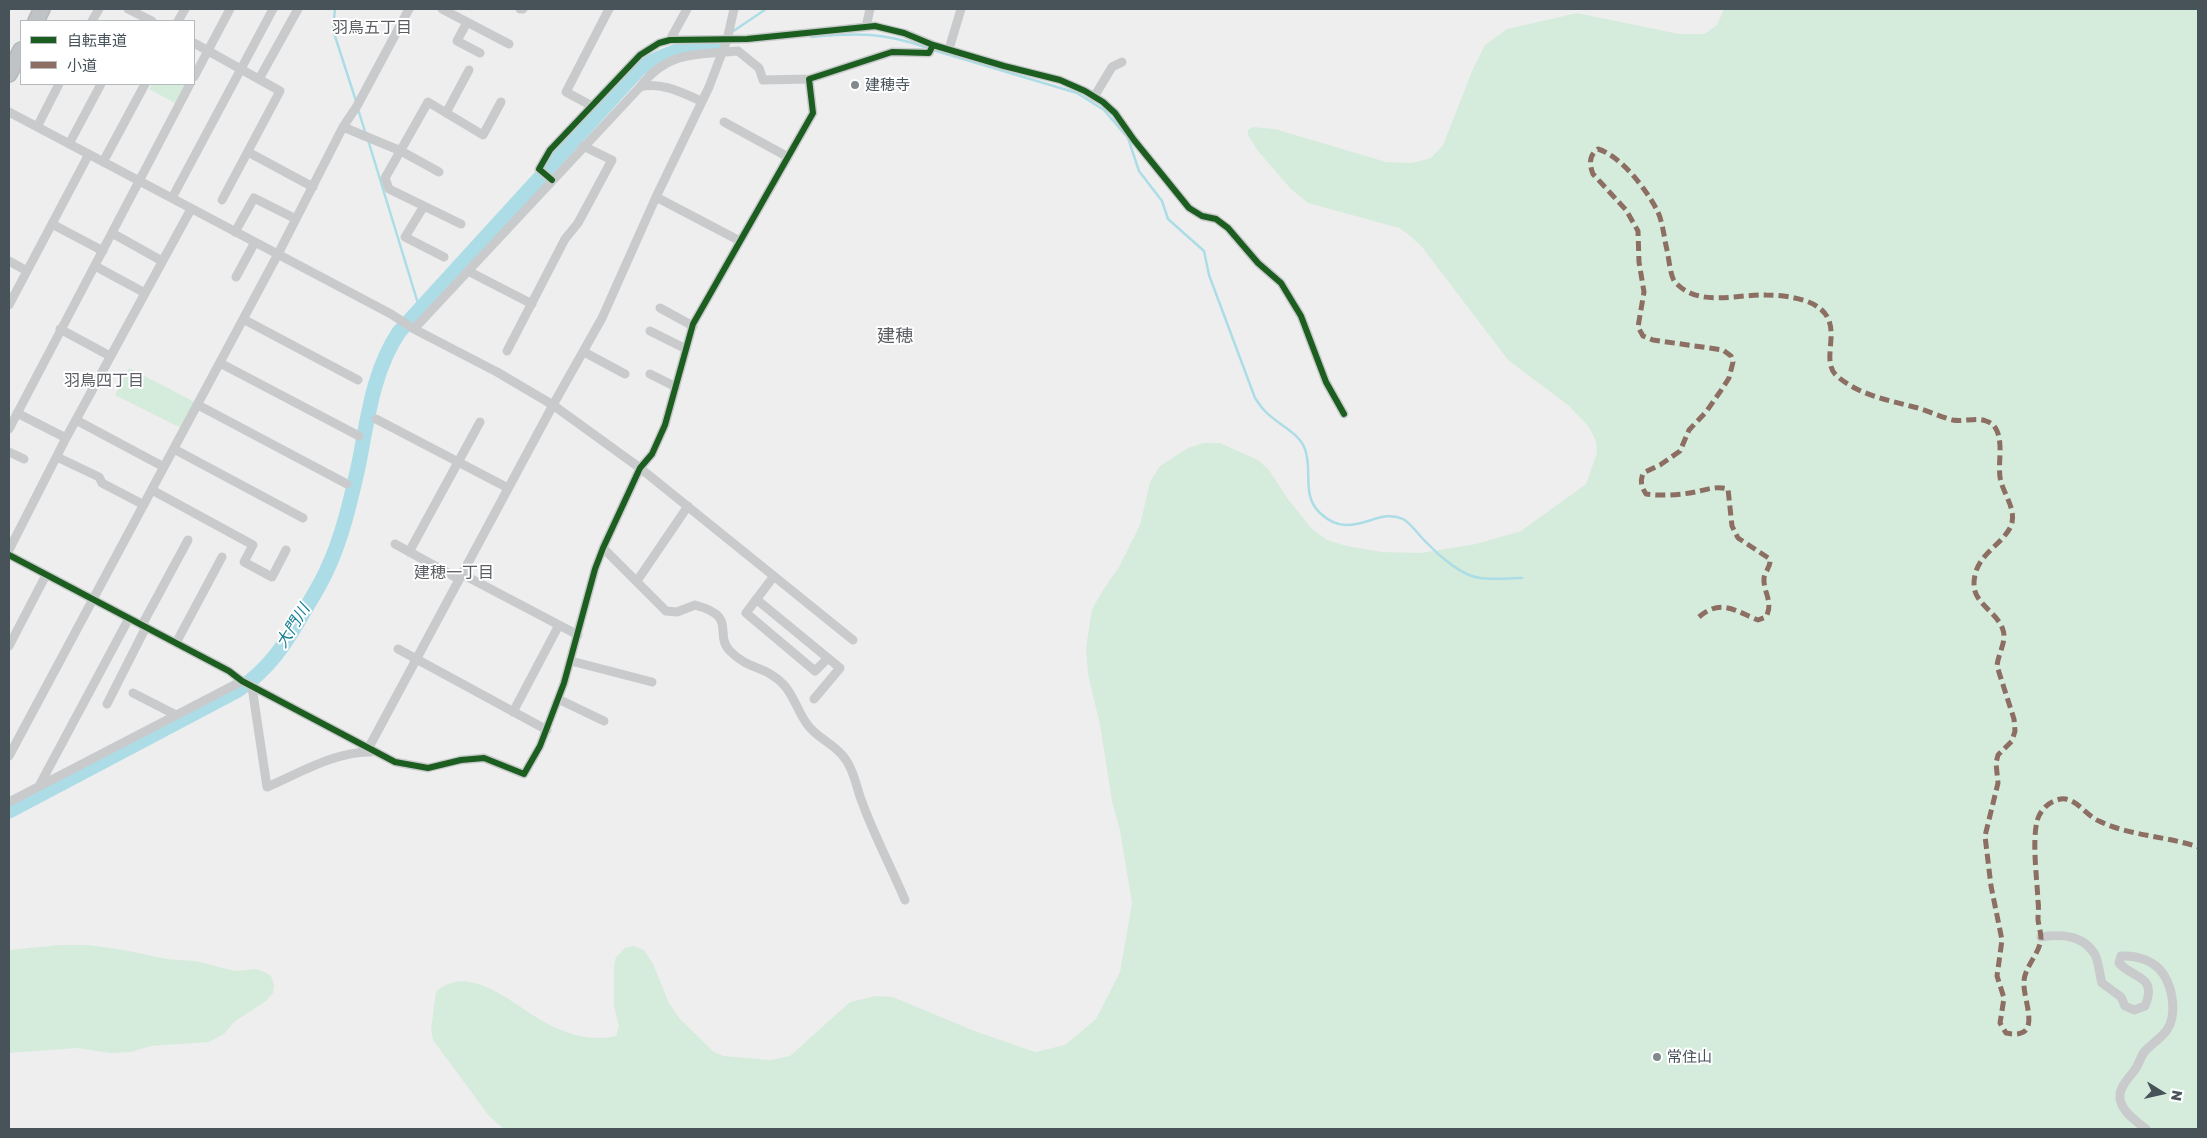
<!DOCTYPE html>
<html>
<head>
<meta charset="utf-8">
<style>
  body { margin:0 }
  #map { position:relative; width:2207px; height:1138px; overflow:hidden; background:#efeeee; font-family:"Golos Text","Noto Sans JP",sans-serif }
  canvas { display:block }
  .frame { position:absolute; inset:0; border:10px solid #475259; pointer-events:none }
  .legend { position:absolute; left:20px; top:20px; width:175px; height:65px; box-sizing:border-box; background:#fff; border:1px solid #b5babd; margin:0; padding:6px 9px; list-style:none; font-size:15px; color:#475259 }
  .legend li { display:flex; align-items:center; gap:10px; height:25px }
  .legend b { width:25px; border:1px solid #b5babd }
  .north { position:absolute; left:2137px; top:1068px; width:50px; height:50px; -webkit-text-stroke:4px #fff; paint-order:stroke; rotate:100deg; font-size:14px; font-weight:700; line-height:20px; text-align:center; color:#475259 }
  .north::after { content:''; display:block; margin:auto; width:18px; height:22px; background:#475259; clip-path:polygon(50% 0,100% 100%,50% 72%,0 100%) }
</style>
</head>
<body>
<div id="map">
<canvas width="2207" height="1138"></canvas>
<div class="frame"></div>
<ul class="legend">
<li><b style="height:6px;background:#1b5e20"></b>自転車道</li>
<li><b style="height:6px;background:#8d6e63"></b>小道</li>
</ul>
<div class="north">N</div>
</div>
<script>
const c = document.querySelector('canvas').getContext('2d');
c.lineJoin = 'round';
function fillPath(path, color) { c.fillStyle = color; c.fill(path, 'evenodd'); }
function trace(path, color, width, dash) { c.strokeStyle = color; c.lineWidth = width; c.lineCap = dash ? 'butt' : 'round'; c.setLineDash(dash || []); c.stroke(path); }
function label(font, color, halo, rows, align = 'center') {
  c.font = font + ' "Golos Text","Noto Sans JP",sans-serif'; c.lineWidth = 4; c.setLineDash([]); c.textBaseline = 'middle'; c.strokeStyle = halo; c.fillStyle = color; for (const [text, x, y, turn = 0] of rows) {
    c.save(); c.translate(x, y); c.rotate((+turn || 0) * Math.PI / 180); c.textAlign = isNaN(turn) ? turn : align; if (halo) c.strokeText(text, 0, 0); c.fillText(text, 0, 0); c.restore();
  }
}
fillPath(new Path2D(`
  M1724,9h474v1120h-1694l-15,-13 -56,-76 -2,-11 5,-37c35,-33 83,19 116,34 21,10 41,15 64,10l3,-10 -5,-20v-40l2,-9 9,-9 9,-2 10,4 9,14 16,39 11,16 34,33 10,4 47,4 19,-4 60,-54 25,-6 18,1 79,33 63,22 30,-7 31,-26 24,-47 12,-69 -12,-72 -8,-30 -12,-76 -12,-51 -2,-26 6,-39 11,-19 16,-23 21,-42 10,-43 10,-16 28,-18 16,-5h16l38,17 11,10 19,29 23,29 16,12 20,6 35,6 38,1 56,-9 45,-13 65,-47 11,-31 -1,-12 -7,-14 -21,-22 -60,-45 -86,-113 -14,-13 -9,-6 -91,-25 -17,-14 -33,-38 -10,-16v-5l5,-3 22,2 111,33 26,1 19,-5 12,-13 30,-76 12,-24 22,-16 70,-16 102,21h25l13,-9z
  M152,84h34l-11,19 -26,-14z
  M129,368l66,34 -14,26 -66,-33z
  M60,945h28l36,5 43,9 28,2 40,10 21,-2 9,3 6,4 3,9 -1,8 -7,8 -32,21 -10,12 -15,8 -58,4 -20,6 -21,1 -33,-5 -68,5v-103z`), '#d5ecdc');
trace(new Path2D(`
  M335,9l-2,21 23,71
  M732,32l34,-23
  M811,37c47,-4 72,-5 117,11
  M714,45l9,-1
  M933,50l144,43 27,17 24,28 11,33 23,30 6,18 36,32 5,24 46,123c3,4 6,9 9,12 12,14 34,21 41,39 8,22 -4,46 15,64 31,30 57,-7 83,6 9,5 16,17 24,24 12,13 35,33 53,35 14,2 29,0 42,0
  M358,109l8,26
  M368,140l52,170`), '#acdde7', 2.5);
trace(new Path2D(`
  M9,811l229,-121c30,-20 46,-44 64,-75 8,-14 17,-28 24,-43 16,-33 25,-73 33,-109 9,-46 14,-92 40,-131l241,-264c28,-16 43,-20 74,-23`), '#acdde7', 15);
const trunk = new Path2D(`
  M36,21l6,-12
  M9,74l12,-24`);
trace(trunk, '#b4b8bc', 18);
trace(new Path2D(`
  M128,9l24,12
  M442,9l67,35
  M520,9h3
  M92,21l7,-12
  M178,21l7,-12
  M467,22l-10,19 23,12
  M866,27l4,-18
  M670,40l17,-31
  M194,43l86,48 -58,109
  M949,49l12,-40
  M194,77l36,-68
  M259,79l39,-70
  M640,87c27,-37 57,-32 98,-36l21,17 4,12 46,-1
  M1094,97l18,-30 10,-5
  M592,106l-26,-14 43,-83
  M9,112l382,202 23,15 83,43 56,33 87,63 213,172
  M446,113l23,-43
  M724,122l64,35
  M37,127l22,-43
  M343,127l58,24 38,21
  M69,144l32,-60
  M248,152l65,35
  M103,162l42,-78
  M552,180l-13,-11 11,-19 90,-95 19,-12 11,-3 77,-1 128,-13 29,7 29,12 71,21 56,14 25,11 18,11 12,11 19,27 55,68 13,8 14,3 12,9 30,35 23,20 20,33 25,66 18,32
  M656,197l84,44
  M172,198l101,-189
  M424,206l-19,31 39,20
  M52,224l51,27
  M461,224l-72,-35 -4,-11 43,-76 55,33 18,-33
  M235,232l19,-34 42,21
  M112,233l50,28
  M9,261l18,10
  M95,266l50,27
  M468,271l64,33
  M236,277l19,-35
  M9,305l80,-151
  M660,308l33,18
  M243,319l115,61
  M60,329l50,27
  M414,329l226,-242c20,-6 43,6 61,14
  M650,331l36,18
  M507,351l58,-112 13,-16 34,-63 -29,-14
  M584,352l41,22
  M220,363l139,73
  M650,374l26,13
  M198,405l149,79
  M17,413l49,25
  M376,419l132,69
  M76,420l88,47
  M9,429l181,-345
  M174,449l129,69
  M9,452l15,7
  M57,457l42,20 3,6 42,22
  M152,490l101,55 -9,17 28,15 14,-27
  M395,544l64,35
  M603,548l63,63 11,1 18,-7c44,12 18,28 35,46 18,19 37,15 54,34 10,11 14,27 23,39 10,15 29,20 39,36 9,13 10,27 16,42 12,33 29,65 43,98
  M9,550l57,-112 125,-229
  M409,552l71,-130
  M9,555l220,116 13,10 153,81 33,6 33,-8 23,-2 40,16 16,-28 24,-63 31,-114 8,-21 37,-80 12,-14 13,-29 28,-101 120,-211 -4,-34 83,-27 37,1 4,-8
  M462,574l116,61
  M774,576l-28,37 69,58 13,-13
  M637,581l51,-75
  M756,599l84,69 -26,31
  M142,625l46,-85
  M176,643l46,-86
  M9,646l37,-71
  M398,649l149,81
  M571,661l81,21
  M252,687l15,100c31,-13 69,-36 104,-35
  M133,693l43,22
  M558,699l46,22
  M107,704l39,-77
  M513,712l46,-87
  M368,749l185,-344 49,-87 54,-121 53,-110 18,-47 7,-31
  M9,756l269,-502 65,-127 14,-21 52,-97
  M39,786l90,-168
  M9,802l233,-121
  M2041,937c19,-3 41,-3 53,16 5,7 5,21 8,30l19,14 4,9 9,4 11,-4c13,-31 -12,-27 -26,-43l2,-7c17,-1 34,5 43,19 9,15 13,40 3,55 -6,8 -15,14 -22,21 -5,6 -6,14 -11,20 -5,7 -13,14 -14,23 -2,15 15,26 26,35`), '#c9cacc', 9);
trace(trunk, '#c0c3c6', 15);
trace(new Path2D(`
  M1699,617c22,-19 36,-6 59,3l8,-3c8,-15 -3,-25 -2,-39 1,-7 7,-11 6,-19l-32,-21 -6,-12 -4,-37c-13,-4 -24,2 -38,4 -14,2 -30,3 -44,1 -5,-8 -6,-12 -3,-21l17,-8 20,-14 9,-21 17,-18 16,-23 7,-11 4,-16 -2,-6 -8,-6 -70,-10 -10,-4 -5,-9 6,-35 -5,-30 -1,-31 -12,-21 -33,-36c-4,-10 -4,-19 5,-25 23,7 48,40 59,61 6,12 7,28 10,40 2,8 3,26 8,32 24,26 61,12 91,13 13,0 28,2 40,6 47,17 9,58 32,76 22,18 49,23 76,30 13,3 26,10 39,13 10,2 23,-3 33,1 6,2 8,4 11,10 6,14 1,31 3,46 2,16 19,34 10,51 -11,20 -37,28 -36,58 1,18 24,27 29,44 4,11 -5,24 -6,36l17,53 1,12 -3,10 -14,14 -2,8 2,20 -13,53 6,50 11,54 -5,36 7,22 -4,25 6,10c39,8 16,-33 18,-52 1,-15 15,-26 17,-42 0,-6 -2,-13 -3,-19 0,-6 1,-13 0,-19 -1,-23 -6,-58 -1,-80 3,-11 12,-20 24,-22 15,-2 25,17 38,22 31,15 67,15 99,26`), '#8d6e63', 5, [10, 5]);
trace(new Path2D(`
  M552,180l-13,-11 11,-19 90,-95 19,-12 11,-3 77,-1 128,-13 29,7 29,12 71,21 56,14 25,11 18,11 12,11 19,27 55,68 13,8 14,3 12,9 30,35 23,20 20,33 25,66 18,32
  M9,555l220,116 13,10 153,81 33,6 33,-8 23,-2 40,16 16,-28 24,-63 31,-114 8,-21 37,-80 12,-14 13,-29 28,-101 120,-211 -4,-34 83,-27 37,1 4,-8`), '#1b5e20', 6);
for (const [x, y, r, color] of [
  [855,85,5,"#82898d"],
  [1657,1057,5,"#82898d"]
]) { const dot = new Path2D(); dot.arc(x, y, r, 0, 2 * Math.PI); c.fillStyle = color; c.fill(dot); trace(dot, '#fff', 2); }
label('15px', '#475259', '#fff', [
  ["建穂寺",865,85],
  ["常住山",1667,1057]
], 'left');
label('16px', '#5b5e62', '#fff', [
  ["羽鳥五丁目",372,28],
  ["羽鳥四丁目",104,381],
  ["建穂一丁目",454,573]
]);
label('italic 16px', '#188094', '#fff', [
  ["大門川",293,626,-58]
]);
label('18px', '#5b5e62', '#fff', [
  ["建穂",895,336]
]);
</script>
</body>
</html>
